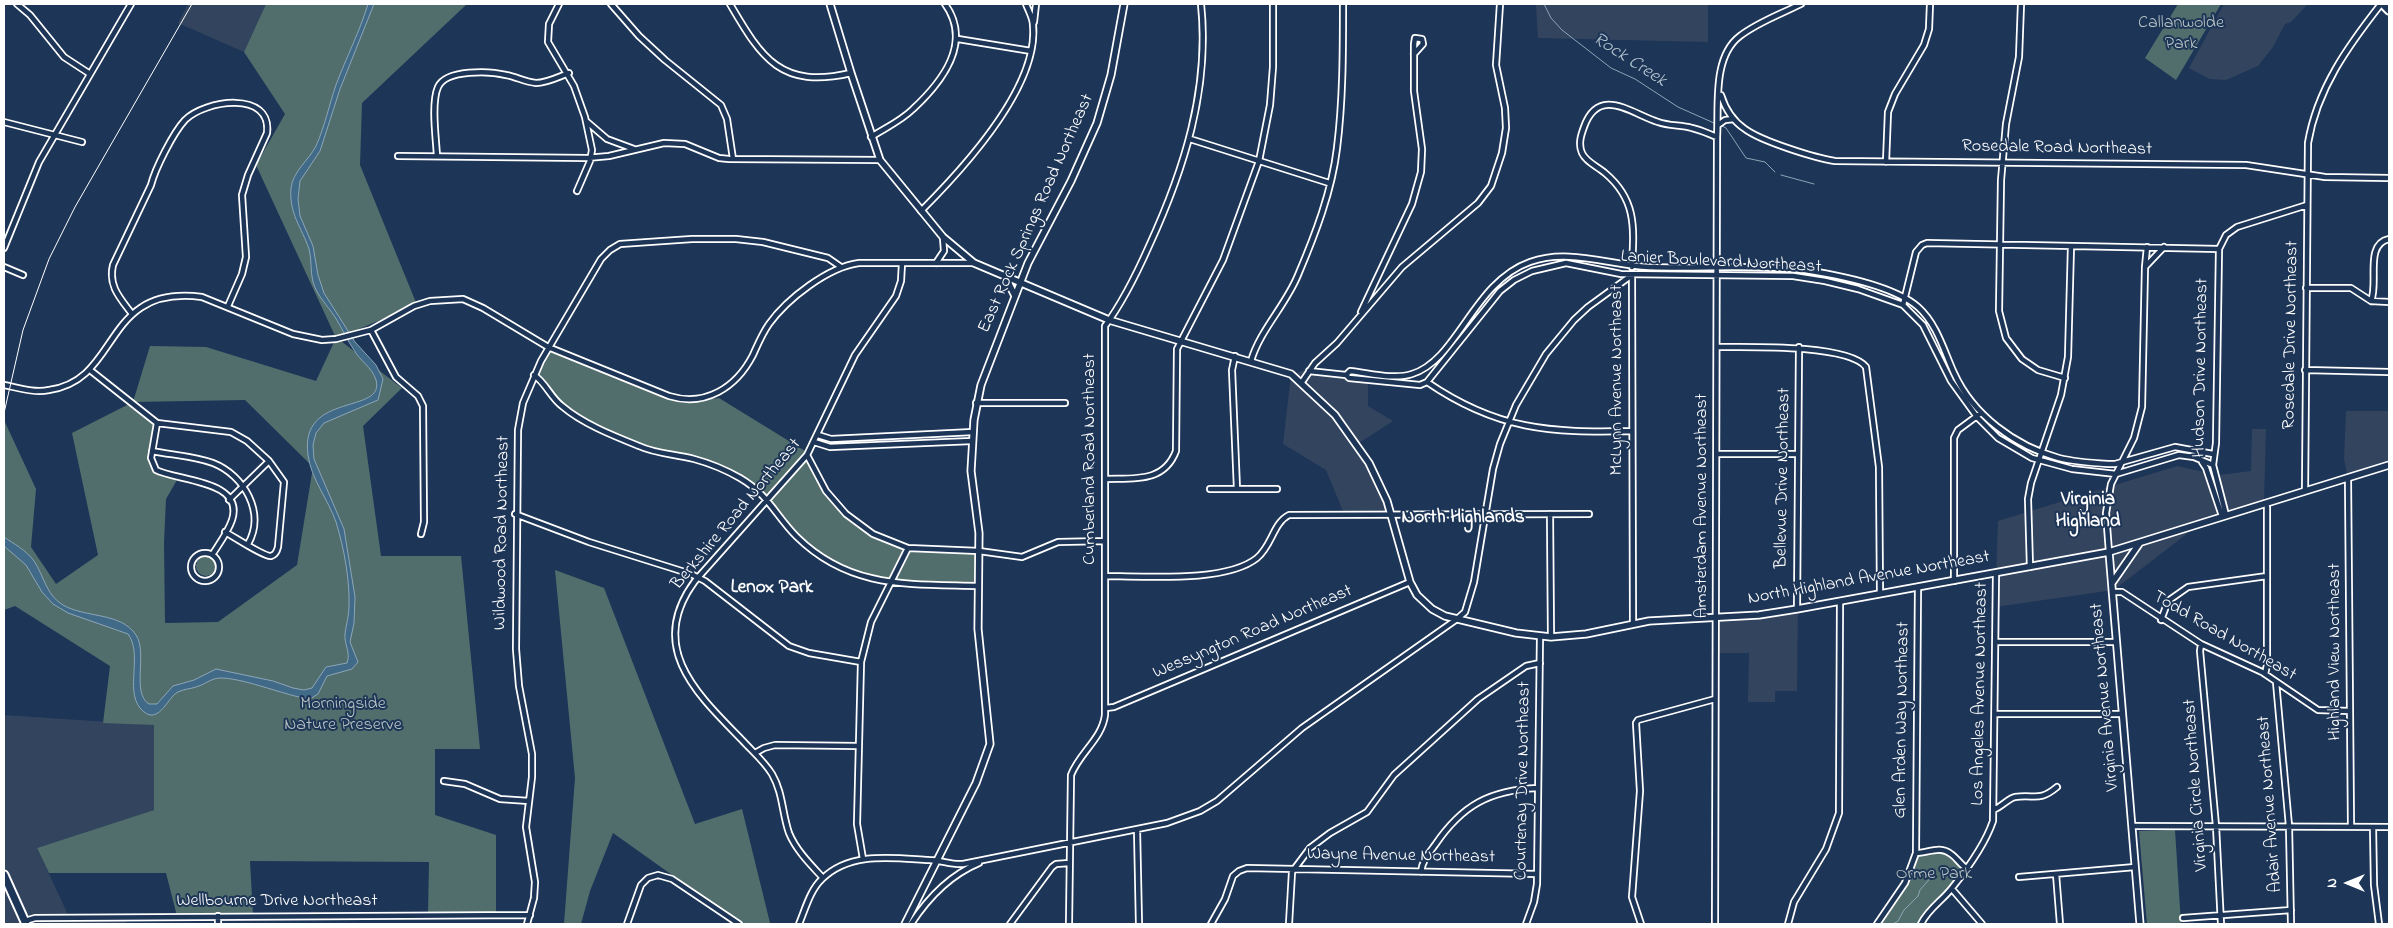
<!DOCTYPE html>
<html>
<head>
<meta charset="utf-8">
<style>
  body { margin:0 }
  #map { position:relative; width:2393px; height:928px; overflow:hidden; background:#1d3557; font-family:"Indie Flower",sans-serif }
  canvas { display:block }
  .frame { position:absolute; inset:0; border:5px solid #fff; pointer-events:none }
  .north { position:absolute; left:2323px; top:858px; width:50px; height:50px; -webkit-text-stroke:4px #1d3557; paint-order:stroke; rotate:270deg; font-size:14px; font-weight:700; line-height:20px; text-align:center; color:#fff }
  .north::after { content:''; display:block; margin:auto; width:18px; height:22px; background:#fff; clip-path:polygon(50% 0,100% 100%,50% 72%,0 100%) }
</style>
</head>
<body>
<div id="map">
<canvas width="2393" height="928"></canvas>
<div class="frame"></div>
<div class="north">N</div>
</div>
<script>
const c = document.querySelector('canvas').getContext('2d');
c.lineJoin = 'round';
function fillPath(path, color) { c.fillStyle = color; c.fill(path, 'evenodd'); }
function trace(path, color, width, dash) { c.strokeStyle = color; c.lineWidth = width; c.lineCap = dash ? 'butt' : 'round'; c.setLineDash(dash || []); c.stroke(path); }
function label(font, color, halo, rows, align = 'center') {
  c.font = font + ' "Indie Flower",sans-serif'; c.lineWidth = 4; c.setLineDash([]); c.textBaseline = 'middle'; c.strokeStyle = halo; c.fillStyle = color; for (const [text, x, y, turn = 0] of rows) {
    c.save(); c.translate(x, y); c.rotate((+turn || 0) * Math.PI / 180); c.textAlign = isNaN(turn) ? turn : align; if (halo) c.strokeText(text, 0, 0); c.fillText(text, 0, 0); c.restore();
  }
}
fillPath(new Path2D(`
  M188,4h78l-22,48 -66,-29z
  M1536,4h172v38l-170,-4z
  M2224,4h84l-17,18 -6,2 -12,23 -15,19 -32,14 -17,-1 -20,-11z
  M1304,370l64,6v30l25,15 -34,22 26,56 4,17h-44l-19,-46 -43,-26 8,-69z
  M2346,411h43v49l-42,14 -3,-15z
  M2252,429h14l-2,75 -67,22 -83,64 -119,17 3,-86 179,-55 41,9 33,-4z
  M1798,606l-1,85h-22v11h-27l1,-49h-33v-38z
  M4,715l150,10v85l-117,38 33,71 54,-2 2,7h-122z`), '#33445e');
fillPath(new Path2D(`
  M266,4h201l-105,99 -2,62 57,140 -80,33 65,50 -39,38 18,130h80l19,193h-45v66l61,20v80h-68l1,-53 -179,-1 3,54 -76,1 -11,-43h-117l-12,-25 117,-38v-85l-51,-2 7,-57 -95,-60 -11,4v-190l32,69 -5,58 25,37 42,-29 -26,-122 61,-31 17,-56 56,1 110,34 20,-43 -80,-173 29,-51 -41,-62zM245,400l68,67 -16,98 -79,57 -53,1 -1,-80 2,-44 11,-19c-39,-11 -28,-23 -23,-56l-20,-22z
  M2178,4h43l-45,76 -31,-22z
  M549,347l121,51 26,3 23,-3 91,56 12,30 20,27 27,22 41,17 68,2v34l-112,-7 -29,-12 -37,-28 -31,-38 -29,-23 -34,-16 -71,-15 -80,-46 -23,-25z
  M196 566a10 10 0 1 1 20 0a10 10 0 1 1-20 0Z
  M555,570l49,18 91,236 47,-15 28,114 3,1h-32l-128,-91 -23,58 -9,33h-17l11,-146z
  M2175,830l6,94h-34l-8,-93z
  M1931,851l19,1 17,19 -19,22 -19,16 -7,15h-43l30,-43 8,-25z`), '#526e6c');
const water = new Path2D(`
  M368,4h6l-34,85 -20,62 -20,30 -2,18 2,17 13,30 5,29 6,18 31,49 21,23 7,14 -5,21 -54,23 -8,10 -3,12 1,14 30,70 11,68 -1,26 -4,19 8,20 -6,7 -25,7 -9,18 -8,5c-22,-2 -78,-26 -96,-20 -6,2 -11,6 -18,8 -6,2 -12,2 -18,5 -11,5 -20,37 -38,16 -15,-19 3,-54 -12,-74l-60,-21 -15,-9 -11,-12 -16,-27 -22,-19v-9c10,7 22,13 30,24 10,15 12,34 29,44 22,13 58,7 73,30 12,18 -5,58 13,69h8l16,-18 21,-6 22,-11 57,12 20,7 11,2 8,-2 14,-21 21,-4c4,-10 -3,-19 -2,-29 1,-9 4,-18 4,-27 1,-27 -5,-59 -13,-85 -8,-23 -25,-43 -28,-67 -9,-64 78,-40 68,-75 -4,-13 -16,-19 -22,-30 -7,-10 -12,-22 -19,-33 -7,-11 -18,-21 -22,-35 -3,-11 -1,-23 -4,-33 -8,-23 -20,-35 -18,-61 2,-17 18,-28 25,-42 9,-20 13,-41 20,-61 10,-27 24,-54 32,-81z`);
fillPath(water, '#406a87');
trace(water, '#8ca6b7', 1);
trace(new Path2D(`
  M1544,4l7,14 11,12 49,38 24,11 43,28 36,16
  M1722,126l4,2 20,30 19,4 10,10
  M1781,175l33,9
  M1893,924l5,-3 6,-11 14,-14 2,-6 13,-15`), '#8ca6b7', 1);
const minor = new Path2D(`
  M17,4l13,11 34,42 26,17
  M559,4l-10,20 -1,18 26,44 11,31 7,33 -2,11 -13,30
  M611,4l28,32 26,24 56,45 6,14 6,40
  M730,4c32,55 51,85 121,69
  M2021,4l-2,53 -13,67 -5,56 -2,131 7,27 16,21 16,11 27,8
  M1034,22l2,-18
  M958,39l73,12
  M1721,95c4,13 12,26 24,34 16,12 70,29 90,32l411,4 79,12 64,1
  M586,121l21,18 27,10
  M4,122l78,20
  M1718,125l7,-5 9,-1
  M871,137c14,-9 30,-16 42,-28 29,-27 60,-66 32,-105
  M1190,139l139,44
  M398,156l189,2 22,-2 55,-13 21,1 34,14 10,1 151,1
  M437,156c-1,-18 -6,-53 1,-69 8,-18 52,-16 68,-12 11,2 19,7 30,8 11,0 22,-6 33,-10
  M1886,162l2,-50 7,-18 29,-49 5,-16 1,-25
  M921,211c41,-41 118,-124 112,-186 0,-7 -5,-15 -7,-21
  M4,248l35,-86 92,-158
  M936,263l8,-12 -1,-13
  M4,267l19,8
  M1632,267c2,-39 5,-67 -27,-94 -8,-7 -19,-11 -23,-20 -4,-9 -1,-18 2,-26 15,-42 48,-13 74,-5 11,4 23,3 34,6 9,2 17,6 25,9
  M2145,267l2,-20
  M1632,275l1,348
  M2306,288h45l20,13 18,1
  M2371,301c8,-18 -7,-57 18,-62
  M1903,305l13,-53 6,-7 5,-2 292,6
  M1361,312l51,-108 9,-32 1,-23 -8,-58v-47l1,-6 7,1 1,5 -9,10
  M132,314c-12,-16 -24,-28 -19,-49l38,-80c4,-16 22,-52 34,-65 20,-20 87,-30 82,13l-19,42 -6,20 4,62 -4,17 -14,32
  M371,330l25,47 22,19 5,10 1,116 -3,12
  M1717,347c30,0 131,-3 149,20l13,100 1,127
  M1235,356l-3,14 5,119
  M1251,361c9,-31 35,-56 47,-86 17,-40 34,-84 39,-127 6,-48 6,-96 6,-144
  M90,370l67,53
  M2305,370l84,2
  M1309,371l37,4 3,3 71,7 7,-3 73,-91 14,-11 18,-9 34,-8 55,11 172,2 32,5 33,8 45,16 20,20 28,56 26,36 21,21 34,20 40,11 44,5 63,-19 15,2 19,8
  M534,375c11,7 17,23 28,31 21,18 52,30 77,40 17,8 37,8 55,13 15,4 32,11 46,19 29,17 35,37 57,59 53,52 112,47 181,49
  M1346,375l4,-4c19,2 44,9 62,3 46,-14 61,-92 118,-112 39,-14 78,3 119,5 51,2 104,-3 156,3 32,5 89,16 113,37 19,17 26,44 36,66 19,42 61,73 105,85 16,4 32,5 49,6h7l60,-17 38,7
  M1302,382l13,-19 22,-20 65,-76 76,-64 13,-17 11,-33 4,-25 -1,-20 -9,-43 4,-61
  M1427,382c70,48 123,51 205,49
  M4,385c15,3 30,8 45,5 73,-10 52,-106 153,-93l91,37 29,6 14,-1 35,-9 43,-24 16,-5 33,-2 20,9 65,39 121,49c36,11 67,-8 84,-41 5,-11 9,-21 16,-31 18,-25 59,-57 90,-61h115
  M976,403h89
  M818,435l13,4 142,-7
  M814,442l16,5 142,-6
  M152,451c20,4 42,5 61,12 31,12 53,50 35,81
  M1717,454h80
  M807,455l19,36 20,23 27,20 35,14 71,3 43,6 36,-15 47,-1
  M2202,462l4,6 16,48
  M2348,478l3,348
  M1105,479c29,-1 59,4 71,-28l1,-102 46,-89 36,-99 11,-56 3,-38v-63
  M1210,489h67
  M2305,491l3,-348c9,-54 40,-97 73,-139
  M229,500l40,-39
  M515,514l74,28 102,32 14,7 84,65 20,7 52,9
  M1550,514l1,123
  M2226,515l-13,-50 3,-22 3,-194 7,-14 11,-8 70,-22
  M2109,552l-3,-39 5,-29 23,-46 8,-31 3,-140 19,-20
  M191 567a14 14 0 1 1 28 0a14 14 0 1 1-28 0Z
  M212,555c7,-11 16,-23 20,-35 13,-40 -55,-39 -76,-50l-5,-12 6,-35 74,9 16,9 22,20 15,21 -6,65c-1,4 -3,8 -7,9 -7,1 -38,-20 -46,-24
  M2030,567l-2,-68 3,-16 30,-88 7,-38 3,-111
  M1105,576c40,0 121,7 152,-18 15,-12 16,-35 32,-43l300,-1
  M1954,581v-143l4,-8 23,-17
  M2112,592h10l79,52 61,28 56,38 32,1
  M1797,609l2,-262
  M2161,620l7,-19 20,-14 79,-11
  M1996,642h120
  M2201,644l-1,7 16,175 5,98
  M2265,674l2,-9v-158
  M2276,682l13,144 2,98
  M1106,708l8,-1 296,-125
  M1995,714h127
  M755,753l9,-5 11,-3 83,1
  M444,781l21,3 35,15 29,2
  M1995,809c6,-2 14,-11 20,-12 20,-3 24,5 42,-10
  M2132,826l257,1
  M2373,827l1,58 5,39
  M1137,829l2,95
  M1916,853c12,0 24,-8 35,1 6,4 9,10 15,14
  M863,859l-6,-35 4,-162 10,-40 37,-74
  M1421,872c1,-11 8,-19 14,-27 27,-40 55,-55 103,-57
  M2056,874l4,50
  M2019,877l116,-10
  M823,878c-13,-14 -27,-28 -34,-45 -7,-20 -6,-40 -17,-59 -8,-13 -20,-23 -30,-34 -45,-46 -96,-93 -47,-159l112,-126 48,-100 41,-59 5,-15 1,-18
  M1952,889l30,35
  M218,916v8
  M2183,918l108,-8
  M25,921l10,-3 495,-3
  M527,924l7,-26 1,-16 -9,-55 6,-50v-23l-13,-68 -3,-37 2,-219 5,-27 18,-42 60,-102 9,-9 10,-6 72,-5h44l27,3 65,16 13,9
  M627,924l14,-39 7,-7 10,-3 14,4 67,45
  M799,924c6,-14 11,-34 23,-45 28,-28 71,-21 107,-19 12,0 22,5 34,4l204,-41 33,-12 17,-10 85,-73 155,-109 8,-7 9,-30 19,-113 7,-25 16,-39 30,-51 28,-34 14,-13 44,-32
  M911,924c17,-26 39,-49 68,-61
  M1010,924l42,-57 4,-3 13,-1
  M1069,924l2,-149c9,-23 31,-36 34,-60v-389c18,-24 32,-53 44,-80 35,-76 61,-157 52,-242
  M1211,924l14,-25 8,-23 6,-5 8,-3 290,6
  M1289,924l3,-52 18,-24 20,-15 37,-21 27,-37 84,-76 48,-33 14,-3
  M1526,924l8,-22 3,-18 3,-248
  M1641,924l-9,-27 8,-106 -4,-68 2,-3 77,-21
  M1715,924l2,-787c2,-31 -5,-80 23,-101 18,-14 41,-22 61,-32
  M1788,924l6,-22 32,-53 13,-36 1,-211
  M1877,924l28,-41 11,-30 2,-266
  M1921,924c7,-15 21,-23 31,-36 16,-20 33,-43 41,-67l3,-248`);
const tertiary = new Path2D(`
  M830,4l21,69 29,87 63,77 31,26 135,57 182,54 44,41 34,48 18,38 23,81 7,13 15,14 13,7 71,17 35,4 35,-3 63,-13 110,-6 38,-6 312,-57 280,-87
  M1005,276l10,20
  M2109,552l31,372
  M2112,583l27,-39
  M905,924l71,-141 14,-39 -12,-115 1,-96 -8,-62 3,-51 7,-35 47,-122 43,-82 26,-58 14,-48 13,-71`);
const secondary = new Path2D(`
  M2383,4l6,6
  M4,875l22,49`);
trace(minor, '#fff', 8);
trace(tertiary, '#fff', 9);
trace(secondary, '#fff', 11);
trace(minor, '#1d3557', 4.5);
trace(tertiary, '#1d3557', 5.5);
trace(secondary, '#1d3557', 7);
trace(new Path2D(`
  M4,413l19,-83 26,-71 26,-52 117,-203`), '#fff', 1);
label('18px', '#bac5c4', '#1d3557', [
  ["Callanwolde",2181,24],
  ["Park",2181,45],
  ["Morningside",343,705],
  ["Nature Preserve",343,726],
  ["Orme Park",1934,875]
]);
label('18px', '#fff', '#1d3557', [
  ["Rosedale Road Northeast",2057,149,1],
  ["East Rock Springs Road Northeast",1037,214,-66],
  ["Lanier Boulevard Northeast",1721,263,3],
  ["Rosedale Drive Northeast",2292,335,-89],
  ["Hudson Drive Northeast",2202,368,-89],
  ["McLynn Avenue Northeast",1618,380,-90],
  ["Cumberland Road Northeast",1091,459,-90],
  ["Bellevue Drive Northeast",1784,478,-89],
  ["Amsterdam Avenue Northeast",1703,506,-90],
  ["Berkshire Road Northeast",737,515,-50],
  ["Wildwood Road Northeast",503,533,-89],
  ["North Highland Avenue Northeast",1869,579,-10],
  ["Wessyngton Road Northeast",1253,633,-23],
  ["Todd Road Northeast",2224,637,30],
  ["Highland View Northeast",2336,652,-90],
  ["Los Angeles Avenue Northeast",1981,694,-89],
  ["Virginia Avenue Northeast",2106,697,-95],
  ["Glen Arden Way Northeast",1903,720,-89],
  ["Courtenay Drive Northeast",1524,781,-89],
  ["Virginia Circle Northeast",2197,785,-94],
  ["Adair Avenue Northeast",2271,804,-94],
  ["Wayne Avenue Northeast",1401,857,1],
  ["Wellbourne Drive Northeast",277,902]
]);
label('italic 19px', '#b3c3cf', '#1d3557', [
  ["Rock Creek",1629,61,33]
]);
label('bold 19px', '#fff', '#1d3557', [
  ["Virginia",2088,501],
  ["Highland",2088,523],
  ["North Highlands",1463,519],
  ["Lenox Park",772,589]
]);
</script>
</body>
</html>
